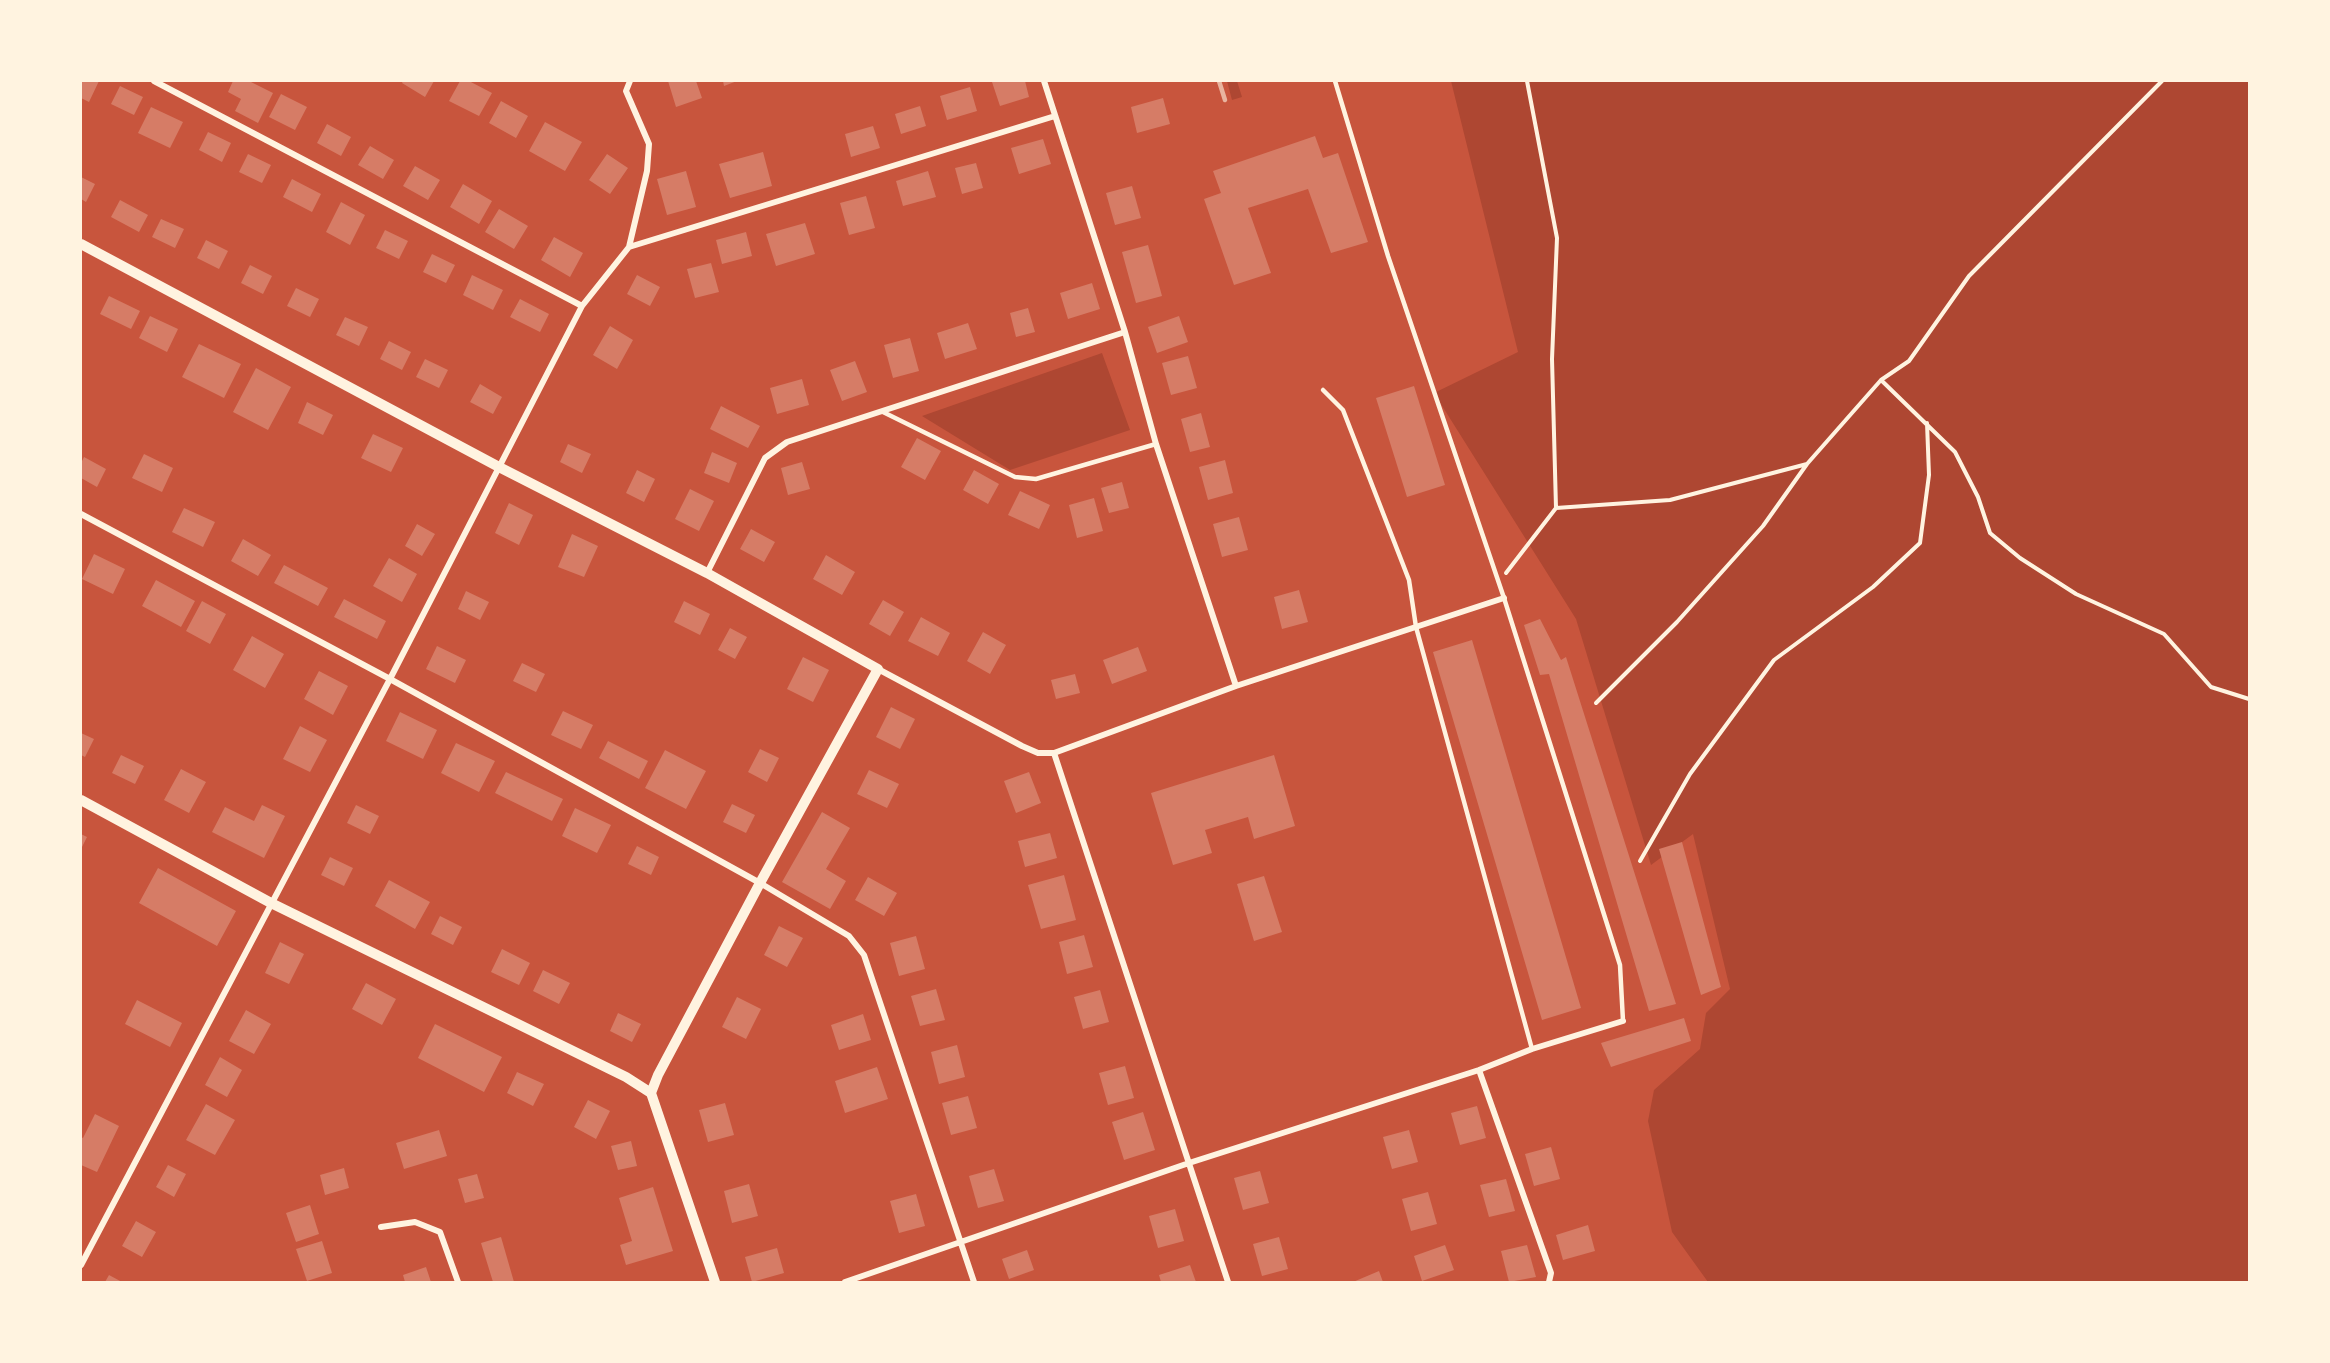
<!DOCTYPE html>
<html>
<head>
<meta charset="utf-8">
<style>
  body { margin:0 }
  #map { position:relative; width:2330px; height:1363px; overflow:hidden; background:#c8553d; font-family:"Alegreya Sans",sans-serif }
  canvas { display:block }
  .frame { position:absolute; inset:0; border:82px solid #fff3e0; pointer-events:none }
</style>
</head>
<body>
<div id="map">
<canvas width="2330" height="1363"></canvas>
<div class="frame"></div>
</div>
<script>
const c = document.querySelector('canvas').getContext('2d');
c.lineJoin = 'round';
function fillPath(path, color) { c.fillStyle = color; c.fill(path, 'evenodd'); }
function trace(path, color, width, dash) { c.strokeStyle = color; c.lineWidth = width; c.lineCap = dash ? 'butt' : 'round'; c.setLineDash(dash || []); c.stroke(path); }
fillPath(new Path2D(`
  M1227,81h10l5,16 -10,3z
  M1451,81h798v1201h-541l-36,-50 -24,-111 6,-31 46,-41 6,-36 24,-24 -37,-155 -42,31 -75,-246 -142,-226 84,-41z
  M1102,353l28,77 -120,40 -88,-54z`), '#ae4732');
fillPath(new Path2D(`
  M81,81h18l-10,21 -8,-4z
  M233,81h16l24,12 -15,30 -23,-12 6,-12 -13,-7z
  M403,81h31l-9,16 -23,-14z
  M460,81h9l23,12 -13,23 -30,-15z
  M668,81h28l6,17 -26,9z
  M723,81h14l-13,5z
  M996,81h29l4,16 -29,9 -8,-24z
  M120,86l23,11 -9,18 -23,-11z
  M970,87l7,24 -30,9 -7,-24z
  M281,94l26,13 -12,23 -26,-13z
  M1163,98l7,26 -33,9 -6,-26z
  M501,101l27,15 -12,22 -27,-15z
  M920,106l6,20 -25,8 -6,-20z
  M151,107l32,15 -13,26 -32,-15z
  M545,122l37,20 -17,29 -36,-20z
  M327,124l24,13 -10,19 -24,-13z
  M873,126l7,22 -29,9 -6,-23z
  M208,132l23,11 -9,19 -23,-12z
  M1315,136l8,22 15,-5 30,89 -37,11 -23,-64 -60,19 23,65 -37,12 -30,-86 17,-6 -8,-22z
  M1043,139l8,25 -32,10 -8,-26z
  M370,146l24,14 -11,19 -25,-14z
  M763,152l9,34 -42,12 -11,-34z
  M248,154l23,11 -9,18 -23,-11z
  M607,154l21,14 -18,26 -21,-14z
  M976,163l7,25 -21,6 -7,-26z
  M415,166l25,14 -12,20 -25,-14z
  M686,171l10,36 -29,8 -10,-36z
  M928,171l8,26 -33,9 -7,-25z
  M81,177l14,7 -9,18 -5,-3z
  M292,179l29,15 -9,18 -29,-15z
  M463,184l29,17 -13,23 -29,-17z
  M1132,186l9,32 -26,7 -9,-32z
  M866,196l9,32 -26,7 -9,-32z
  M120,200l28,15 -9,17 -28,-15z
  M341,202l24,13 -15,30 -24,-13z
  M499,209l29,17 -14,23 -29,-17z
  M161,219l23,10 -9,19 -23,-11z
  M805,223l10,31 -39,12 -10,-32z
  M385,230l23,11 -9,18 -23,-11z
  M746,232l6,24 -30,8 -6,-24z
  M554,237l29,16 -13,24 -29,-17z
  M206,240l22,11 -9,18 -22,-11z
  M1148,245l14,51 -26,7 -14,-51z
  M432,254l23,11 -9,18 -23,-11z
  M711,263l8,29 -24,6 -8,-29z
  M250,265l22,11 -9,18 -22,-11z
  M472,275l31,15 -10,20 -30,-15z
  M637,275l23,12 -10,19 -23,-12z
  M1092,283l8,26 -32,10 -8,-26z
  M296,288l23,11 -9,18 -23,-11z
  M109,296l31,15 -9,18 -31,-15z
  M520,299l29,15 -9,18 -30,-15z
  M1028,308l7,24 -19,5 -6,-24z
  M150,316l28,13 -11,23 -28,-14z
  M1179,316l9,26 -31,11 -9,-26z
  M345,317l23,10 -9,19 -23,-11z
  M968,323l9,26 -32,10 -8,-26z
  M610,326l23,14 -16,29 -24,-14z
  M910,338l9,33 -26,7 -9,-33z
  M389,341l22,11 -9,18 -22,-11z
  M199,344l42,20 -17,34 -42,-21z
  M1188,356l9,32 -26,7 -9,-32z
  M425,359l23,11 -9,18 -23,-11z
  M855,361l12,31 -25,9 -12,-31z
  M256,368l35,19 -23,43 -35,-18z
  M802,379l7,26 -32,9 -7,-26z
  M480,384l22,13 -9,17 -23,-12z
  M1414,386l31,99 -38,12 -31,-99z
  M307,402l26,13 -10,20 -25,-12z
  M721,406l39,20 -12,22 -38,-19z
  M1201,413l9,34 -20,5 -9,-33z
  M373,434l30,14 -12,24 -30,-14z
  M917,438l24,13 -16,29 -24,-13z
  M568,444l23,10 -9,19 -22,-11z
  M712,452l25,11 -8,20 -25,-10z
  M144,454l29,14 -11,24 -30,-14z
  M84,457l22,12 -9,18 -16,-9v-15z
  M1225,460l8,33 -25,7 -9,-33z
  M802,462l8,27 -22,6 -7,-27z
  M637,470l18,9 -11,23 -18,-9z
  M974,470l25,14 -11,20 -25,-14z
  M1122,482l7,26 -20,5 -8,-25z
  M690,489l24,12 -15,30 -24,-12z
  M1020,491l30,14 -11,24 -31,-14z
  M1094,498l9,33 -26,7 -8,-33z
  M509,503l24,12 -14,30 -24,-12z
  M184,508l31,14 -12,25 -31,-15z
  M1239,517l9,33 -26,7 -9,-33z
  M417,524l18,10 -13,22 -17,-10z
  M751,529l24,13 -11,20 -24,-13z
  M572,534l26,12 -14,31 -26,-10z
  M243,539l28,16 -13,21 -27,-15z
  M94,554l31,15 -12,25 -31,-15z
  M826,555l29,17 -13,23 -29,-16z
  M389,558l28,16 -15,28 -29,-16z
  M284,565l44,23 -10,18 -44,-23z
  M156,580l39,21 -14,26 -39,-21z
  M1299,590l9,32 -26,7 -8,-32z
  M466,591l23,11 -9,18 -22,-11z
  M344,599l42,22 -9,18 -43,-22z
  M883,600l21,12 -14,24 -21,-12z
  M202,601l24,13 -16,30 -24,-13z
  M684,601l26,13 -10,21 -26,-13z
  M921,617l29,16 -12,23 -30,-15z
  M1540,619l21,41 5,-3 110,347 -27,7 -100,-337 -9,1 -16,-50z
  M730,628l17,9 -12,22 -17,-9z
  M983,632l23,13 -16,29 -23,-13z
  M252,636l32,18 -19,34 -32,-18z
  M1472,640l109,368 -39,12 -109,-368z
  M437,646l29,14 -11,23 -29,-14z
  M1138,647l9,24 -35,13 -9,-24z
  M803,657l26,13 -16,32 -26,-13z
  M522,663l23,11 -9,18 -23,-11z
  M319,671l29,15 -15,29 -29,-16z
  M1075,674l5,19 -24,6 -5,-19z
  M891,707l24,12 -15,30 -24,-12z
  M563,711l30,14 -12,24 -30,-14z
  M400,712l37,18 -14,29 -37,-18z
  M300,726l27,14 -17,32 -27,-13z
  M81,733l13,6 -9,18 -4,-2z
  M608,741l40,20 -9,18 -40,-21z
  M456,743l39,18 -16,31 -38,-19z
  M760,749l19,9 -12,24 -19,-10z
  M665,750l41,21 -20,38 -41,-21z
  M121,755l23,11 -9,18 -23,-11z
  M1274,755l21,71 -41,13 -6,-22 -43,13 7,23 -39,12 -22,-72z
  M181,769l25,13 -17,31 -25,-13z
  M869,770l30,14 -12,24 -30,-14z
  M506,772l57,27 -11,22 -57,-28z
  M1029,772l12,31 -25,10 -12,-32z
  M732,804l23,11 -9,18 -23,-11z
  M262,805l23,11 -21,42 -52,-26 13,-25 29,14z
  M356,805l23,11 -9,18 -23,-11z
  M575,808l36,17 -14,28 -35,-17z
  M822,812l28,16 -24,41 20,12 -16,28 -48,-27z
  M1050,833l7,25 -32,9 -7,-26z
  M81,834l6,3 -6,12z
  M1682,842l39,145 -20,8 -42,-146z
  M637,846l22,11 -8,18 -23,-11z
  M330,857l23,11 -9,18 -23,-11z
  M158,868l78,43 -19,35 -78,-43z
  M1064,875l12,45 -35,9 -13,-44z
  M1264,876l18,56 -28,9 -17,-57z
  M868,877l29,16 -13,23 -29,-16z
  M389,880l41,22 -15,27 -40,-23z
  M440,916l22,11 -9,18 -22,-11z
  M779,926l24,12 -16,29 -23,-12z
  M1084,935l9,32 -26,7 -8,-32z
  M916,936l9,33 -26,7 -9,-33z
  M280,942l24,12 -15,30 -24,-11z
  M502,949l28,14 -11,22 -28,-13z
  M543,970l27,13 -11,21 -26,-13z
  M366,983l30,16 -14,26 -30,-16z
  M936,989l9,31 -25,6 -9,-30z
  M1100,990l9,32 -26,7 -9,-32z
  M737,997l24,12 -15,30 -24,-12z
  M137,1000l45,23 -12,24 -45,-23z
  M246,1010l25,14 -17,30 -25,-13z
  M618,1013l23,11 -9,18 -22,-11z
  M863,1014l8,26 -32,10 -8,-25z
  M1684,1018l7,23 -80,26 -10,-24z
  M435,1024l67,33 -18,35 -66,-34z
  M957,1045l8,32 -26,7 -8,-32z
  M220,1057l22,13 -15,27 -22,-12z
  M1125,1066l9,32 -26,7 -9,-32z
  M877,1067l11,32 -43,14 -10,-32z
  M517,1072l27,12 -11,22 -26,-13z
  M968,1096l9,32 -26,7 -9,-32z
  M588,1100l22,11 -14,28 -22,-12z
  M725,1103l9,32 -26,7 -9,-32z
  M206,1104l29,16 -20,35 -29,-15z
  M1477,1106l9,32 -26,7 -9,-32z
  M1143,1112l12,38 -31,10 -12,-38z
  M95,1114l24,12 -22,46 -16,-7v-28l2,1z
  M439,1130l8,26 -43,13 -8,-26z
  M1409,1130l9,32 -26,7 -9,-32z
  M631,1141l6,25 -19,4 -7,-24z
  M1551,1147l9,32 -26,7 -9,-32z
  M168,1165l18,9 -12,23 -18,-10z
  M344,1168l5,20 -24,7 -5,-20z
  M994,1169l10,32 -26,7 -9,-32z
  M1260,1171l9,32 -26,7 -9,-32z
  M477,1174l7,24 -19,5 -7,-24z
  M1506,1179l9,32 -26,6 -9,-32z
  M749,1184l9,32 -26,7 -8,-32z
  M653,1187l20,64 -47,14 -6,-20 12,-4 -13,-43z
  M1428,1192l9,32 -26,7 -9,-32z
  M916,1194l9,32 -26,7 -9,-32z
  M310,1205l9,29 -23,8 -10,-29z
  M1175,1209l9,32 -26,7 -9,-32z
  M136,1221l20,11 -14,25 -20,-11z
  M1588,1225l7,26 -32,9 -7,-25z
  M501,1237l13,45h-21l-12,-39z
  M1279,1237l9,32 -26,7 -9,-32z
  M322,1241l10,32 -25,8 -11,-32z
  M1445,1245l9,25 -32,11 -8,-25z
  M1527,1245l9,32 -27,5 -8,-31z
  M777,1248l7,25 -32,9 -7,-25z
  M1027,1250l7,20 -25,9 -7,-20z
  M1190,1265l6,17h-35l-2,-7z
  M426,1267l5,15h-26l-2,-7z
  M1379,1271l4,11h-30z
  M109,1275l13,7h-17z`), '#d67c66');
trace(new Path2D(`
  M1881,380l74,72 23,45 12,36 30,25 56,36 88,40 47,53 38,12
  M1556,508l114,-8 137,-36
  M1506,573l50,-65 -4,-149 5,-121 -30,-157
  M1596,703l81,-81 86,-96 44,-62 74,-84 28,-19 60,-85 193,-195
  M1640,861l50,-87 84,-114 99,-73 47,-44 9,-68 -2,-52`), '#fff3e0', 4);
trace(new Path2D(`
  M1335,81l53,175 116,342 116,367 3,56
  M1323,390l20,20 66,170 7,47 116,422
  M883,412l132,65 21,2 120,-35`), '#fff3e0', 4.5);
trace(new Path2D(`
  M154,81l428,225
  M1044,81l81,251 31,112 80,242
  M629,247l18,-76 2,-27 -23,-53 4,-10
  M81,514l309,165 370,204 89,53 15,19 110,327
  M707,573l58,-115 22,-16 338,-110
  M878,669l144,77 16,7h16l174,529
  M1054,753l182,-67 268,-88
  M1479,1070l72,203 -2,9
  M381,1227l34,-5 25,10 18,50
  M81,1265l309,-586 192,-373 47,-59 426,-131
  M845,1282l344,-119 290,-93 53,-21 91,-28`), '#fff3e0', 6);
trace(new Path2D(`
  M81,244l418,223 208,106 171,96 -118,214 -102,192 -7,18
  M81,800l190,103 355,174 25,16 64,189`), '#fff3e0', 10);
trace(new Path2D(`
  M1219,81l6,19`), '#e9b49f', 4.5);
</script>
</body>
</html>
